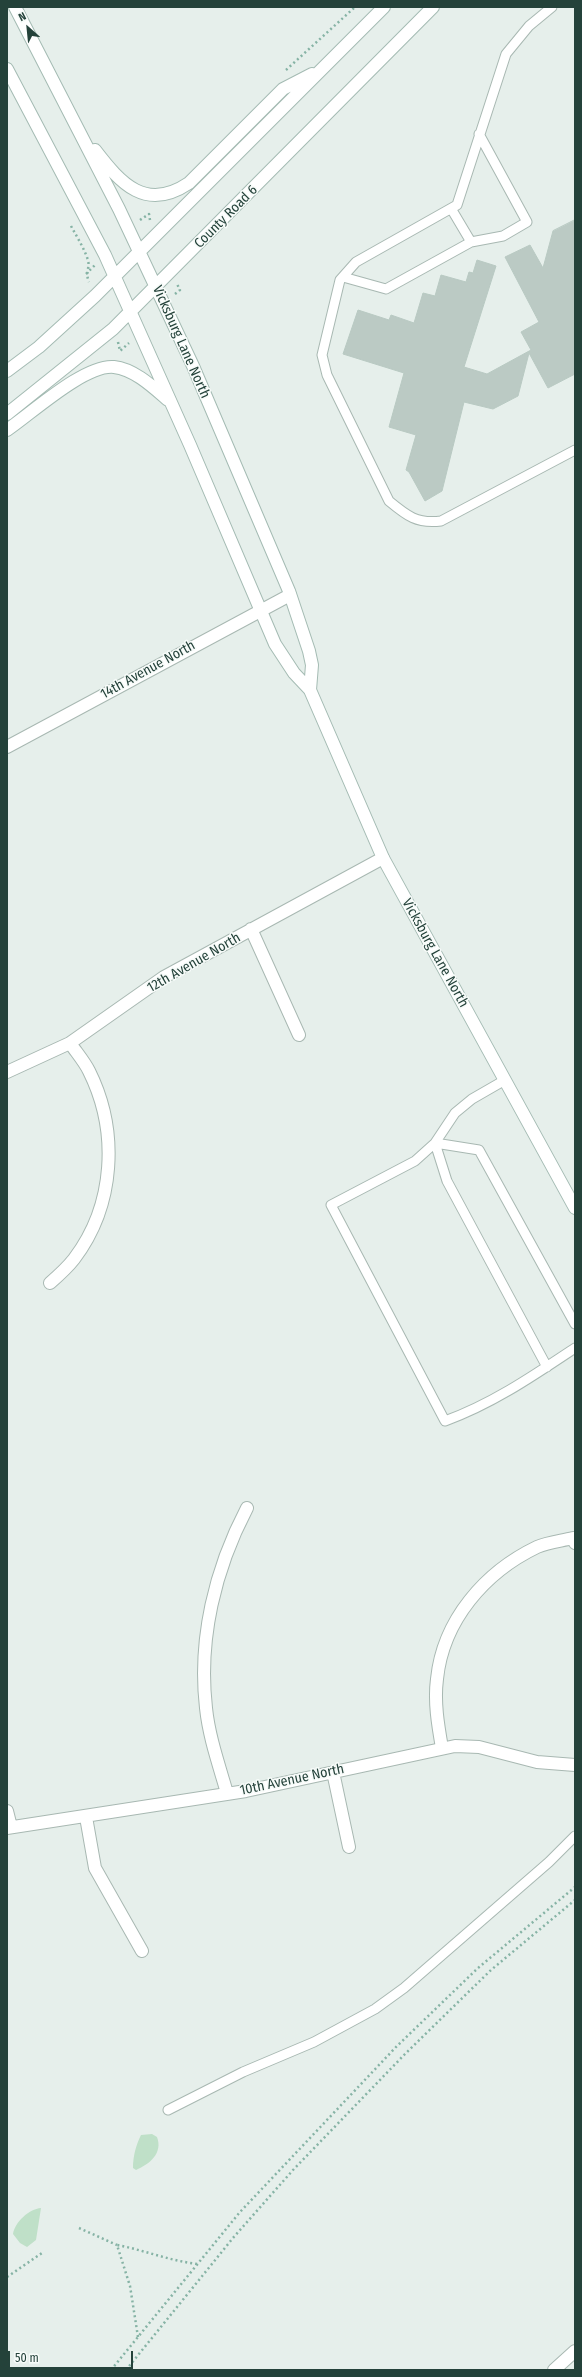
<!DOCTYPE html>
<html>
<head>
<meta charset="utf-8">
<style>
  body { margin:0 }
  #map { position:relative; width:582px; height:2377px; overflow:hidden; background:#e6efeb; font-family:"Fira Sans Condensed",sans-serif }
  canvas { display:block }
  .frame { position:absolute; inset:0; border:8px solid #24423a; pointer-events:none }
  .north { position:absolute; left:8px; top:8px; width:40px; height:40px; -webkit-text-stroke:3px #f7fbf9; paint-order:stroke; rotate:333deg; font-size:11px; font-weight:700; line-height:16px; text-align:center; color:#24423a }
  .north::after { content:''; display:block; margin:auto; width:14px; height:18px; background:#24423a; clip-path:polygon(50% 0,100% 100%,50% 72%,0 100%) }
  .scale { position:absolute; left:8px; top:2351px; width:125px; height:18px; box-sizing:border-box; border:2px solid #24423a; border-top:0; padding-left:5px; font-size:12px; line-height:14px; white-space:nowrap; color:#24423a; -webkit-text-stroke:3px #f7fbf9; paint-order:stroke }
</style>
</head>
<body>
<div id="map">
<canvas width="582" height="2377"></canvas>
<div class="frame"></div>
<div class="north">N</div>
<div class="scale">50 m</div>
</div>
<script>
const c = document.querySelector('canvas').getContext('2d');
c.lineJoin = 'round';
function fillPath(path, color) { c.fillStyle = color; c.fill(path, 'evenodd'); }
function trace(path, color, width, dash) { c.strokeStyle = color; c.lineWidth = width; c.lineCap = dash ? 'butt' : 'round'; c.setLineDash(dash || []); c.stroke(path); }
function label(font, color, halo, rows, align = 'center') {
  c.font = font + ' "Fira Sans Condensed",sans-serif'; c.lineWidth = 3; c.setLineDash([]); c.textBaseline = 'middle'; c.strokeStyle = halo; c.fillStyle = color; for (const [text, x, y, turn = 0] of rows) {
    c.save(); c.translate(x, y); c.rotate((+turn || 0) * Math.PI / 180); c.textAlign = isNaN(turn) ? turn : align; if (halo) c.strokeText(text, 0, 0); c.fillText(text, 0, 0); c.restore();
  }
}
fillPath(new Path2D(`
  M152,2134l5,3c6,16 -7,27 -21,33l-3,-2c0,-12 3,-23 8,-33z
  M41,2208l-5,32 -9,7 -7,-4 -7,-9c2,-12 16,-25 28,-26z`), '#bfe0c8');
const building = new Path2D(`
  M575,220v154l-27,14 -19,-35 -11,43 -25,13 -29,-7 -22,89 -17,10 -16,-29 -3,-2 10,-35 -27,-8 15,-54 -61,-19 15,-44 31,10 2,-5 23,8 9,-30 12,3 6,-21 25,7 3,-10 4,1 4,-13 19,6 -32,101 23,7 44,-24 -10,-18 18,-10 -34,-65 25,-12 13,23 10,-37z`);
fillPath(building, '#bbcac4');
trace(building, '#b8c9c2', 1);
const lane = new Path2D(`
  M552,7l-23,19 -23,28 -49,151 -101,57 -16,18 -18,75 5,20 62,126c18,15 28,23 52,20l134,-71
  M452,210l19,32
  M343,277l43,12 85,-47 32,-6 24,-14 -48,-88
  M505,1080l-33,19 -17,14 -20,30 -20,18 -84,44 114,216c47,-17 88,-45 130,-73
  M435,1143l12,38 100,186
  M435,1143l44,7 96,174
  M168,2110l75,-38 71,-30 61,-33 29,-21 145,-126 26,-26`);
const street = new Path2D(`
  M7,747l283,-152
  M251,929l48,106
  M7,1072l63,-29 94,-66 219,-119
  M50,1283c8,-7 17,-15 24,-24 41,-54 45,-128 15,-188 -5,-10 -13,-19 -19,-28
  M442,1748c-4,-23 -8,-46 -5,-69 6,-59 48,-107 100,-132 11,-5 24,-6 36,-9l2,5
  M333,1772l16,75
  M227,1793c-8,-28 -18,-56 -21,-85 -8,-69 9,-139 41,-200
  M7,1811l4,16
  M86,1817l9,51 47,83
  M7,1828l239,-37 209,-45 24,1 58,15 38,3
  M554,2370l21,-19`);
const secondary = new Path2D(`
  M15,7l104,202 74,157 96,225 20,60 3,14 -2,25
  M7,69l98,186 85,190 85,199 19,29 16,17 73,168 192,350
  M95,150c26,34 51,62 94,33l94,-94 29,-15
  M7,371l32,-24 56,-51 289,-289
  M7,414l106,-85 320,-322
  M7,430c25,-17 78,-66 107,-63 20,2 39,20 54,33`);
trace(lane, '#a8b8b2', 11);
trace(street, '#a8b8b2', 14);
trace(secondary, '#a4bbb3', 14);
trace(new Path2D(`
  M286,70l69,-63
  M140,220l9,-6 1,6
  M71,226c6,11 13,22 17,34 2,8 -3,13 1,22
  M86,274l9,-9
  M175,294l5,-4 -3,-6
  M118,342l2,9 9,-8
  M79,2228l38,17
  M7,2277l35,-24
  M138,2337l-8,-51 -13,-41c27,5 53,16 81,19
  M111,2370l129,-158 156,-165 82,-79 97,-81
  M126,2370l107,-132 60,-68 112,-116 86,-84 84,-70`), '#86b3a5', 2.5, [2, 3]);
trace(lane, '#fff', 9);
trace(street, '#fff', 12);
trace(secondary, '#fff', 12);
label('14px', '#24423a', '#f7fbf9', [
  ["County Road 6",226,217,-45],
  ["Vicksburg Lane North",181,342,66],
  ["14th Avenue North",148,670,-29],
  ["Vicksburg Lane North",435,953,61],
  ["12th Avenue North",194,963,-30],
  ["10th Avenue North",292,1780,-12]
]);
</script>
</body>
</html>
